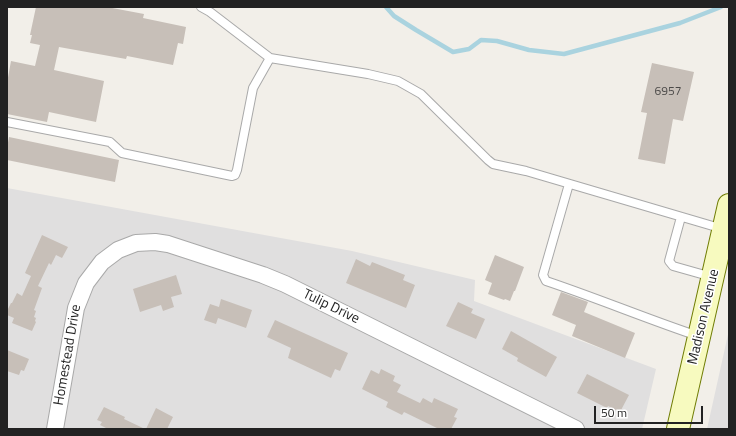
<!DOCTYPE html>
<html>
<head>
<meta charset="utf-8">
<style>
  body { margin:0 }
  #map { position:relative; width:736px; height:436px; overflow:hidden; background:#f2efe9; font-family:"Titillium Web",sans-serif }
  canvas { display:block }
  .frame { position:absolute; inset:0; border:8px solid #222; pointer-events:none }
  .scale { position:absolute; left:594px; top:406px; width:109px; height:18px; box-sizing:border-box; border:2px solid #222; border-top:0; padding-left:5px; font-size:12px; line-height:14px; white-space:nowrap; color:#222; -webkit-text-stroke:3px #fff; paint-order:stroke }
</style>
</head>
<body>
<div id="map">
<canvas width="736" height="436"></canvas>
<div class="frame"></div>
<div class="scale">50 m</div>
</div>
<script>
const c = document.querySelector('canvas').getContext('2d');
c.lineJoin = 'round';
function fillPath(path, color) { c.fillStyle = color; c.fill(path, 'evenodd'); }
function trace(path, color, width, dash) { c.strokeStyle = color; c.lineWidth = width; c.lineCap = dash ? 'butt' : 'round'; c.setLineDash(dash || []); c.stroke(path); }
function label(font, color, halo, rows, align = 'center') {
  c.font = font + ' "Titillium Web",sans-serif'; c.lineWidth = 3; c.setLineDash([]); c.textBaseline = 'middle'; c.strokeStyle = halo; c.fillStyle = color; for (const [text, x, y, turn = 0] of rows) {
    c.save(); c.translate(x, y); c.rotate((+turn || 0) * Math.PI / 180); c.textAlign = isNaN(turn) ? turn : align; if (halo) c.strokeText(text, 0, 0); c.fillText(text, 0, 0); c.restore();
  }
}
fillPath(new Path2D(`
  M7,188l345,63 123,29 -1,21 182,68 -14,60h-635z
  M729,330v99h-22z`), '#e0dfdf');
trace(new Path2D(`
  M386,7l8,9 22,14 37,22 16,-3 12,-9 16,1 32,9 35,4 116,-31 41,-16`), '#aad3df', 4.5);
fillPath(new Path2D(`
  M36,7h71l37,7 -1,4 43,9 -3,17 -5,-1 -5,22 -46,-9 -1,3 -67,-12 -5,23 50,11 -8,41 -47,-10 -2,10 -40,-8v-31l4,-22 24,5 5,-21 -10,-2 2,-8h-2z
  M652,63l42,9 -11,49 -10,-2 -8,45 -27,-5 9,-46 -6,-1z
  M9,137l110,23 -4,22 -108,-22v-12z
  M42,235l26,12 -6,11 -6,-3 -5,10 -2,-2 -11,23 4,2 -8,22 2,1 -2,6 2,1 -1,3 1,1 -4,9 -20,-8 2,-5 -7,-3v-4l4,-8h1l5,-10 5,3 9,-20 -6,-3z
  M495,255l29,12 -9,24h-1l-4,10 -5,-2 -1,1 -16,-6 4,-11 -7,-3z
  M356,259l14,7 2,-4 33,13 -2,5 12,5 -9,23 -60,-25z
  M176,275l6,19 -11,3 3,10 -11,4 -2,-6 -21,7 -7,-23z
  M561,292l27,10 -4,10 51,21 -10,25 -53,-22 4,-11 -24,-10z
  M221,299l31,11 -6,18 -28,-10 -2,6 -12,-4 6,-16 9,3z
  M458,302l15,7 -2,4 14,6 -9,20 -30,-13z
  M275,320l73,33 -8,18 -5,-2 -4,9 -43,-20 3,-10 -24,-11z
  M511,331l46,26 -11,20 -29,-16 1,-3 -16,-9z
  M7,350l22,9 -5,12 -3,-1 -2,5 -12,-4z
  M381,369l14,7 -2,5 8,4 -4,7 23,11 3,-5 9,5 2,-5 24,11 -4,8 3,1 -6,11h-12l-35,-17 -2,3 -16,-8 2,-5 -26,-13 9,-19 8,4z
  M587,374l42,21 -9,17 -12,-6 -1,2 -30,-15z
  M104,407l21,10 -1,2 21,10h-37l-8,-4 2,-3 -5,-2z
  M156,408l17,9 -6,12h-21z`), '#c7bfb8');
const service = new Path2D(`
  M201,7l9,5 60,46 98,16 30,7 23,13 67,66 5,4 33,7 197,58
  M7,122l103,20 12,11 110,23 3,-1 2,-5 16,-82 17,-30
  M569,184l-26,91 3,6c51,17 101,38 152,55
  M681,217l-12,44 4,5 39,11`);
const minor = new Path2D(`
  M55,429l21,-121 10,-25 16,-21 16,-12 18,-7 19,-1 13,2 95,31 22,9 291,145`);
const secondary = new Path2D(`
  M678,429l51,-224`);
trace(service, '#a9a9a9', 10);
trace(minor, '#a9a9a9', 18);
trace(secondary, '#707d05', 24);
trace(service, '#fff', 8);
trace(minor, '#fff', 16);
trace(secondary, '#f7fabf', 22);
label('12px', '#4b4948', null, [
  ["6957",668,92]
]);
label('14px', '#222', '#fff', [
  ["Tulip Drive",331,307,26],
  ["Madison Avenue",704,317,-77],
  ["Homestead Drive",68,355,-80]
]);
</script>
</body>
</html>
